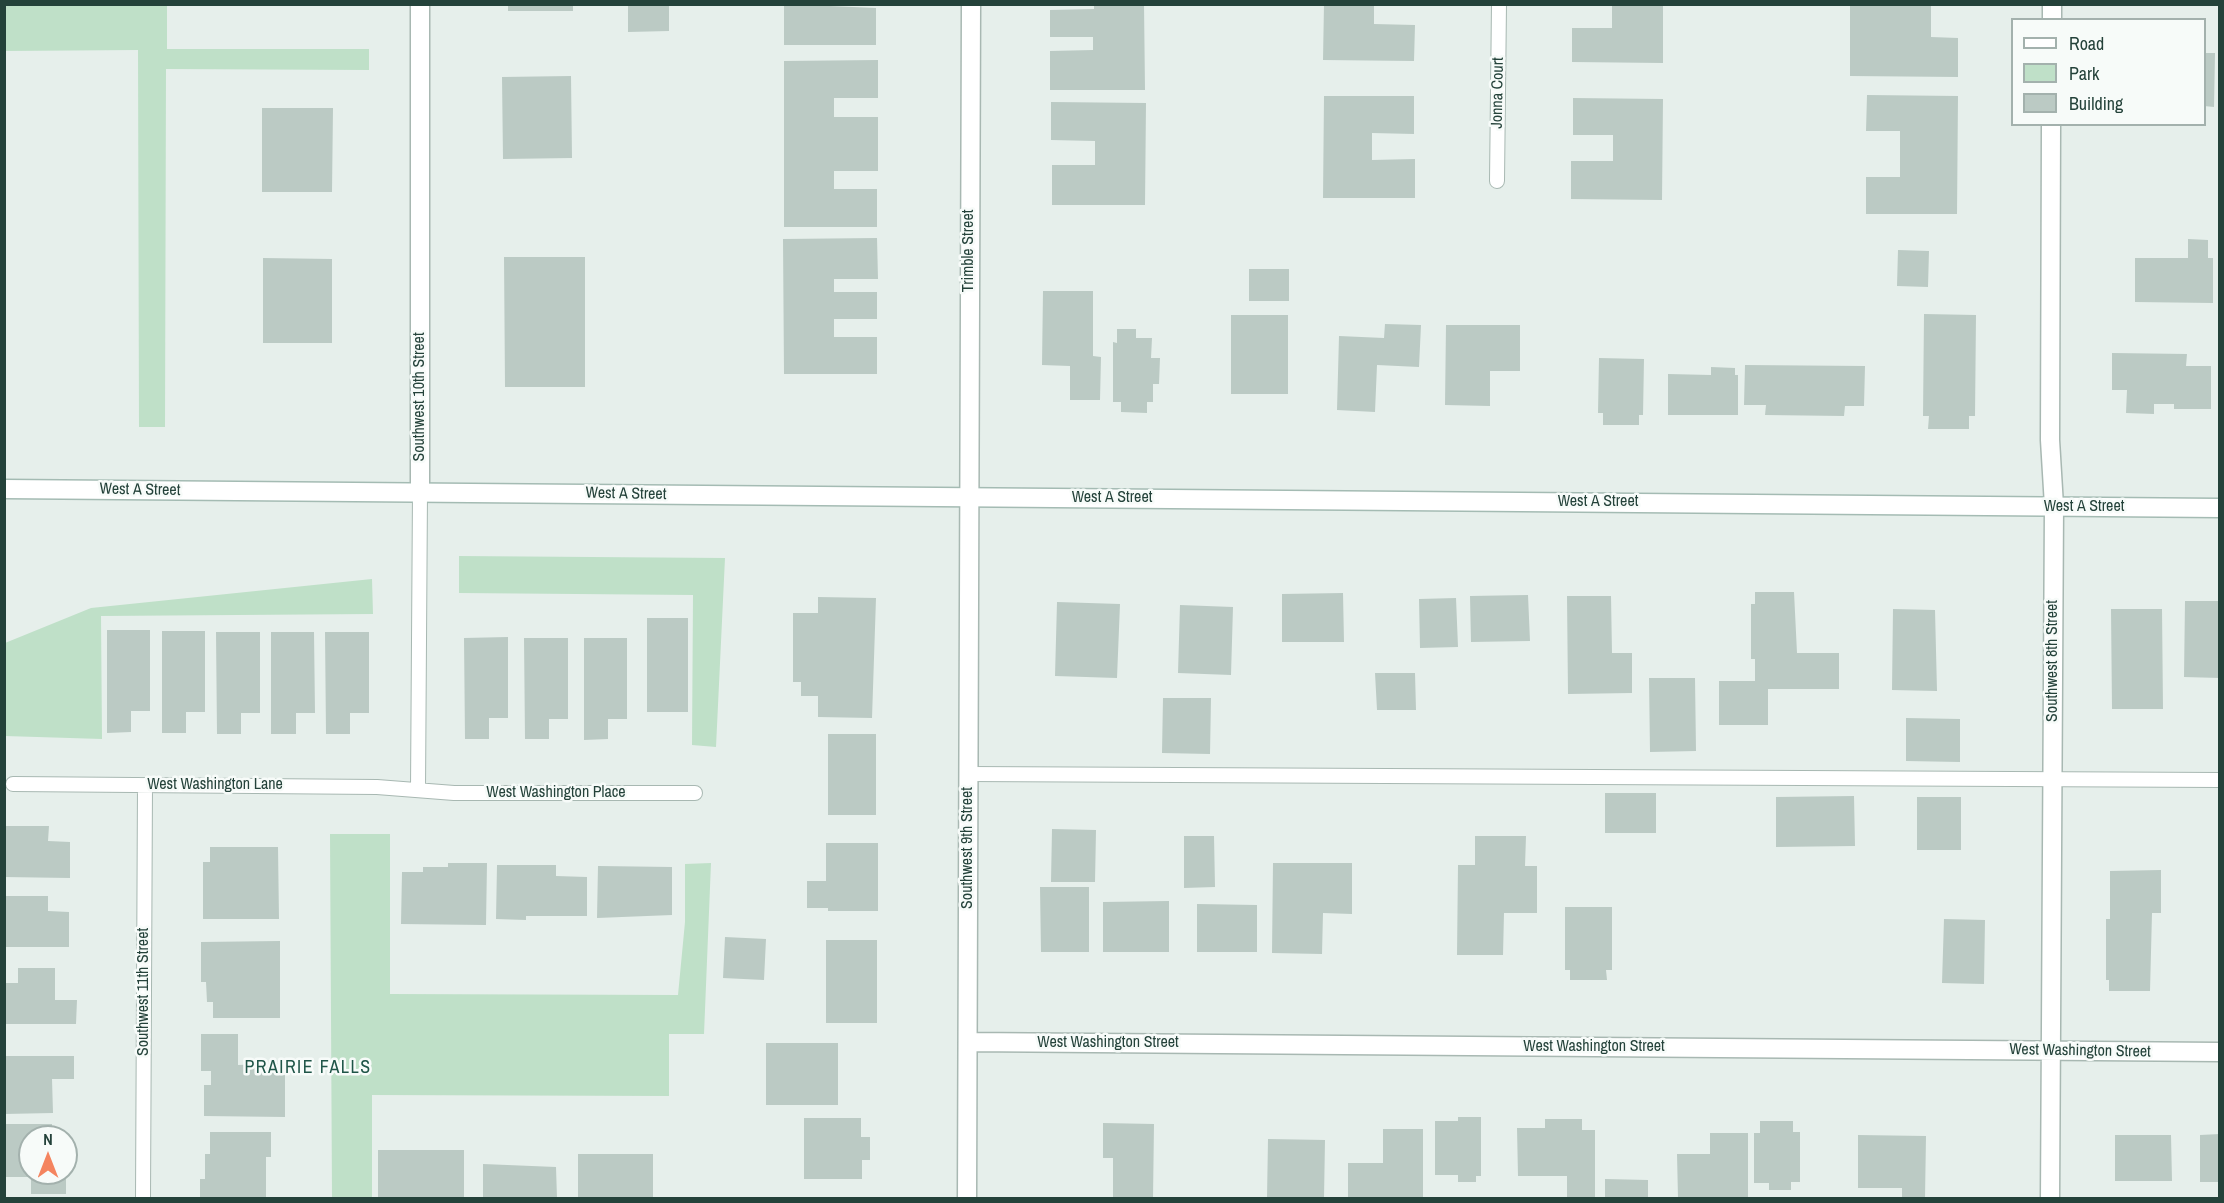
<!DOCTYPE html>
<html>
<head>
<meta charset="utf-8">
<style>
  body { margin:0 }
  #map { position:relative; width:2224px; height:1203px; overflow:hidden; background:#e6efeb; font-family:"Archivo Narrow",sans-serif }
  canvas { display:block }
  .frame { position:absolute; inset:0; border:6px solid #24423a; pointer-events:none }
  .legend { position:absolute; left:2011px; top:18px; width:195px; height:108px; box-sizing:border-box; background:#f7fbf9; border:2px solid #a3b1ad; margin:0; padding:8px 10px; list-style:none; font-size:18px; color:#24423a }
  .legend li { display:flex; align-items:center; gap:12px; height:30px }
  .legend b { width:30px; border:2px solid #a3b1ad }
  .north { position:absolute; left:18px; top:1125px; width:60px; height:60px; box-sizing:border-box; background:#f7fbf9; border:2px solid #a3b1ad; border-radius:50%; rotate:0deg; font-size:16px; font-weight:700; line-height:24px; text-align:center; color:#24423a }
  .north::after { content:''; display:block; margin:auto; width:21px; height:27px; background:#f4845f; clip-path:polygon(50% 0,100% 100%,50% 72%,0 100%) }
</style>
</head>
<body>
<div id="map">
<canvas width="2224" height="1203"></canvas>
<div class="frame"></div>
<ul class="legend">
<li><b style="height:8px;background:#fff"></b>Road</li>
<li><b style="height:16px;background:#bfe0c8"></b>Park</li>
<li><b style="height:16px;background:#bbcac4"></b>Building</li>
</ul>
<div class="north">N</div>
</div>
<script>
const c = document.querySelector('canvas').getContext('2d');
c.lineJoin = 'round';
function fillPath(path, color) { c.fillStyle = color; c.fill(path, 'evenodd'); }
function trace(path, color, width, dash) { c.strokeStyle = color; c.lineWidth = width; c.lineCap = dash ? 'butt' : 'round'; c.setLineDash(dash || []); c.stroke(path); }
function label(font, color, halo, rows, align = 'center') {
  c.font = font + ' "Archivo Narrow",sans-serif'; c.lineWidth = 5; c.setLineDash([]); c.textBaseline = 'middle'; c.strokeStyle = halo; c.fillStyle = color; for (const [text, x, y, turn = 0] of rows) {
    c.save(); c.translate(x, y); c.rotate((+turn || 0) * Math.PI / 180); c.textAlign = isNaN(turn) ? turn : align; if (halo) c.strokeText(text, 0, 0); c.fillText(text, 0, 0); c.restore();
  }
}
fillPath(new Path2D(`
  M4,5h163v44h202v21l-203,-1 -1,358h-26l-1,-377 -133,1z
  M459,556l266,2 -9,189 -24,-2 1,-150 -234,-2z
  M372,579l1,35 -272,2 1,123 -97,-3v-93l86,-35z
  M330,834h60v160l288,1 7,-73v-58l26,-1 -7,171h-35v62l-297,-1v103h-40z`), '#bfe0c8');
fillPath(new Path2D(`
  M508,4h65v7h-65z
  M628,4h41v27l-41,1z
  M784,4l92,4v37h-92z
  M1094,4h50l1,86h-95v-39l43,-1v-13h-43v-27l44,-1z
  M1324,4h50v20l41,1 -1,36 -91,-1z
  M1612,4h51v59l-91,-1v-34h40z
  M1850,5h81v32l27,1v39l-108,-1z
  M2204,53h11l-1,54 -10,-1z
  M878,60v38h-44v19h44v54h-44v18h43v38h-93v-166z
  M571,76l1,82 -69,1 -1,-82z
  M1867,95l91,1 -1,118h-91v-37h34v-46h-34z
  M1324,96h90v38l-42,-1v27l43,-1v39h-92z
  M1573,98l90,1 -1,101 -91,-1v-38h42v-26h-40z
  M1051,102l95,1 -1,102h-93v-40h43v-24l-44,-1z
  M262,108h71l-1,84h-70z
  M877,238l1,41h-44v13h43v27h-43v18h43v37h-93l-1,-135z
  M2188,239l20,1v18h5v45l-78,-1v-44h53z
  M1898,250l31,1 -1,36 -31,-1z
  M504,257h81v130h-80z
  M263,258l69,1v84h-69z
  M1249,269h40v32h-40z
  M1043,291h50v65l8,1 -1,43h-30v-34l-28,-1z
  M1924,314l52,1 -1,101h-6v13h-41l1,-13h-6z
  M1231,315h57v79h-57z
  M1385,324l36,1 -2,42 -42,-2 -2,47 -38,-2 2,-74 45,2z
  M1446,325h74v46h-30v35l-45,-1z
  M1117,329h19v9h16l-1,20h9l-1,26h-6v18h-6v11l-26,-1v-10h-8v-60l4,1z
  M2112,353l75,1 -1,12h25v43h-37v-5h-20v10l-28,-1 1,-23h-15z
  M1599,358l45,1 -1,56h-4v10h-36v-12h-5z
  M1745,365l120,1 -1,40h-19l-1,10 -79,-1 1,-10h-22z
  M1711,367l24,1v7h3v40h-70v-41l43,1z
  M1755,592h39l3,61h42v36h-71v36h-49v-44h36v-22h-4v-55h4z
  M1343,593l1,49h-62v-48z
  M1528,595l2,46 -59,1 -1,-46z
  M1567,596h44l1,57h20v40l-64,1z
  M818,597l58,1 -4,120 -54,-1v-21h-17v-14h-8v-69h25z
  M1456,598l2,49 -38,1 -1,-49z
  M2185,601h33l2,77 -36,-1z
  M1057,602l63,2 -3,74 -62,-2z
  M1180,605l53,2 -2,68 -53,-2z
  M1893,609l42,1 2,81 -45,-1z
  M2111,609h51l1,100h-51z
  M647,618h41v94h-41z
  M107,630h43v81h-19v21l-24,1z
  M162,631h43v81h-19v21h-24z
  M216,632h44v81h-19v21h-24z
  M271,632h43l1,81h-19v21h-25z
  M325,632h44v81h-19v21h-24z
  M508,637v81h-19v21h-24l-1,-101z
  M524,638h44v81h-19v20h-24z
  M584,638h43v81h-19v20l-24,1z
  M1375,673h40l1,37h-39z
  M1649,678h46l1,73 -46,1z
  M1163,698h48l-1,56 -48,-1z
  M1906,718l54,1v43l-54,-1z
  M828,734h48v81h-48z
  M1605,793h51v40h-51z
  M1854,796l1,50 -79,1v-50z
  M1917,797h44v53h-44z
  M4,826h45l-1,15 22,1v36l-66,-1z
  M1052,829l44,1 -1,52h-44z
  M1184,836h30l1,51 -31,1z
  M1475,836h51l-1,30h12v47h-33l-1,42h-46l1,-90h17z
  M826,843h52v68h-50v-3h-21v-27h19z
  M210,847h68l1,72h-76v-57h7z
  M448,863h39l-1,62 -85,-1 1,-52h21v-5h25z
  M1273,863h79v51l-29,-1 -1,41 -50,-1z
  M497,865h59v11l31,1v39h-61v4l-30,-1z
  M598,866l74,1v48l-75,3z
  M2161,870v43h-9l-2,78h-41v-11h-3v-61h4v-48z
  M1040,887h49v65h-48z
  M4,896h44v15l21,1v35h-65z
  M1169,901v51h-66v-50z
  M1197,904l60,1v47h-60z
  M1565,907h47v63h-6l1,10h-37v-10h-5z
  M1944,919l41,1 -1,64 -42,-1z
  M725,937l41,2 -2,41 -41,-2z
  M826,940h51v83h-51z
  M280,941v77h-67v-16h-6l-1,-20h-5v-40z
  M18,968h37v32h22l-1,24h-72v-41h14z
  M201,1034h37v31l47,-2v54l-81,-1v-31h7v-14h-10z
  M766,1043h72v62h-72z
  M4,1056h70v23h-22l1,34 -49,1z
  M1458,1117h23v59h-5v6h-18v-7h-23v-54h23z
  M804,1118h57v19h9v23h-8v19h-58z
  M1545,1119h37v11h13v67h-28v-21h-49l-1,-48h28z
  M1760,1121h33v11h7v50h-9v8h-22v-7h-15v-50h6z
  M1103,1123l51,1 -1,74 -40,-1v-39h-10z
  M4,1124h48v13h-22v36h36v21h-35v-17h-27z
  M1383,1129h40v69h-75v-35h35z
  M210,1132h61v25h-5v41h-66v-19h5v-25h5z
  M1710,1133h38v65h-70l-1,-44h33z
  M2220,1134v48h-20v-47z
  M1858,1135l68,1 -1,62h-23v-10h-44z
  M2115,1135h56l1,46h-57z
  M1268,1139l57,1 -1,58h-57z
  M378,1150h86v48h-86z
  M578,1154h75v44h-75z
  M483,1164l73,3 1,31h-74z
  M1605,1179l43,1v18h-43z`), '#bbcac4');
const lane = new Path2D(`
  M1497,181l2,-177
  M968,774l1252,6
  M13,784l364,3 77,6h241
  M418,789l2,-297
  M143,1198l2,-413`);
const street = new Path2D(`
  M2052,20v-16
  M420,492v-488
  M968,1042l1252,10
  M967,1198l4,-1194
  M2050,1198l4,-692 -4,-66 1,-316`);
const secondary = new Path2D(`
  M4,489l2216,19`);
trace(lane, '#a8b8b2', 16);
trace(street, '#a8b8b2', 21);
trace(secondary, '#a4bbb3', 21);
trace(lane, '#fff', 14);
trace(street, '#fff', 18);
trace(secondary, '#fff', 18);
label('16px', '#24423a', '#f7fbf9', [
  ["Jonna Court",1498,93,-89],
  ["Trimble Street",969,251,-90],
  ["Southwest 10th Street",420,397,-90],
  ["West A Street",140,490,1],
  ["West A Street",626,494,1],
  ["West A Street",1112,498],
  ["West A Street",1598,502],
  ["West A Street",2084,507],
  ["Southwest 8th Street",2053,661,-90],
  ["West Washington Lane",215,785],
  ["West Washington Place",556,793],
  ["Southwest 9th Street",968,848,-90],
  ["Southwest 11th Street",144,992,-90],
  ["West Washington Street",1108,1043],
  ["West Washington Street",1594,1047],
  ["West Washington Street",2080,1051,1]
]);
c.letterSpacing = '1.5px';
label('18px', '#1f5548', '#f7fbf9', [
  ["PRAIRIE FALLS",308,1068]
]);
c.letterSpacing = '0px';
</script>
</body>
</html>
